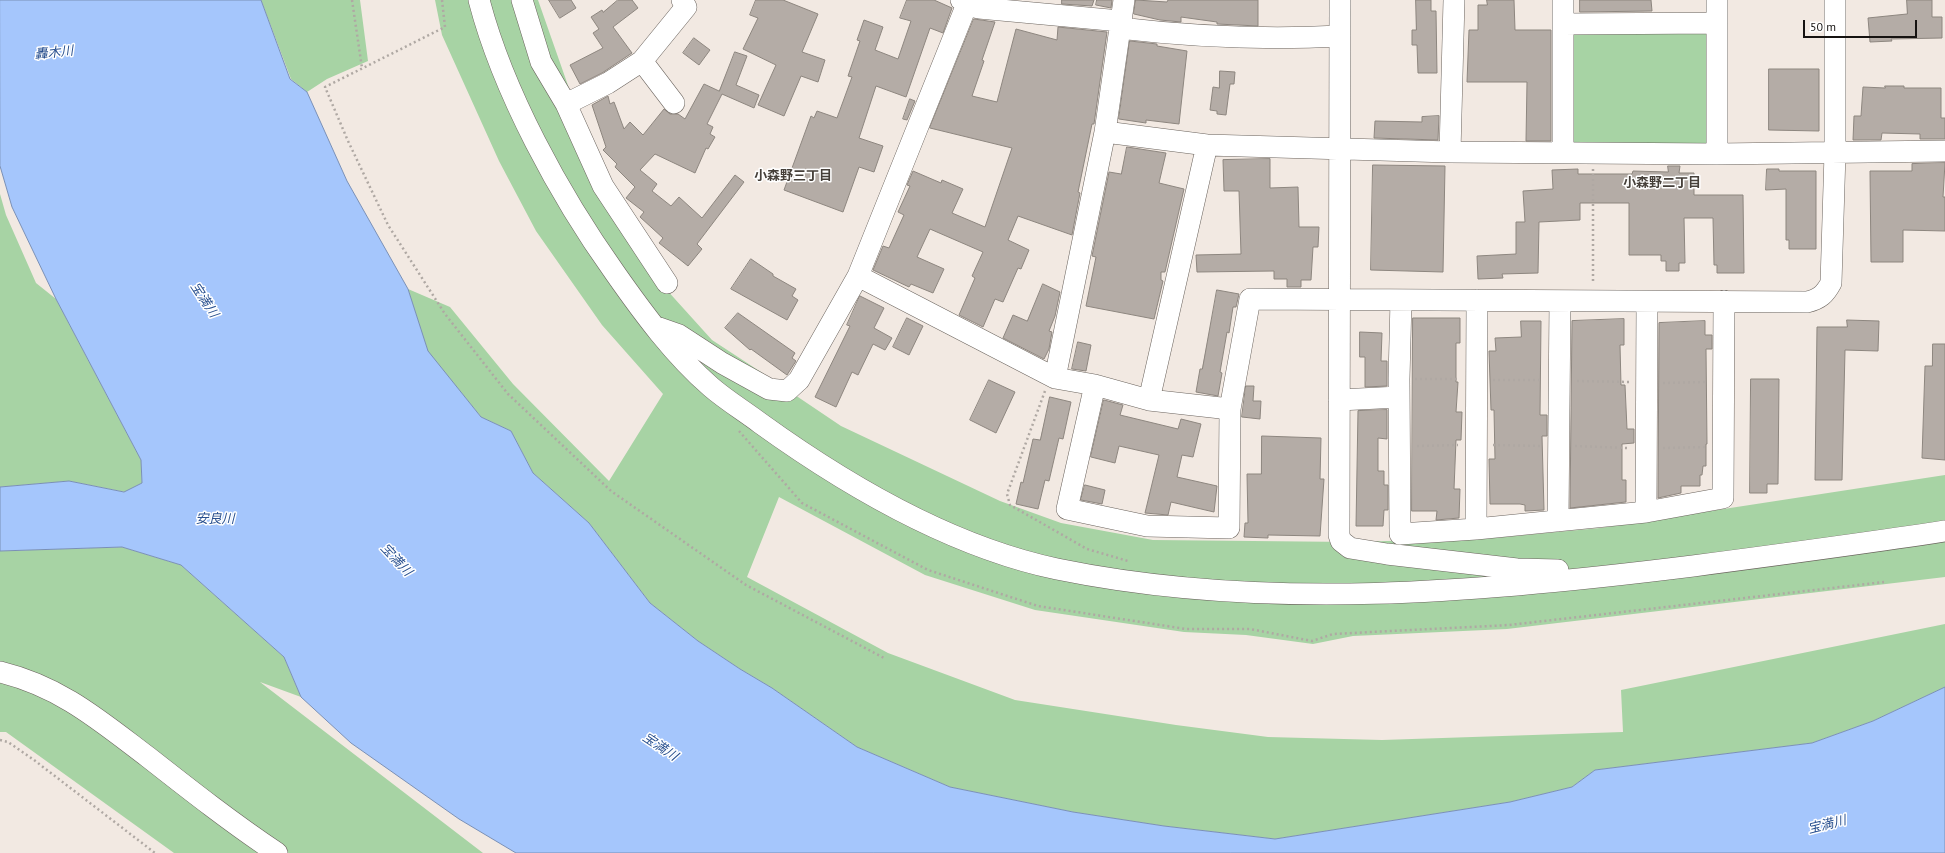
<!DOCTYPE html>
<html>
<head>
<meta charset="utf-8">
<style>
  body { margin:0 }
  #map { position:relative; width:1945px; height:853px; overflow:hidden; background:#f2e9e2; font-family:"PT Sans",sans-serif }
  canvas { display:block }
  .scale { position:absolute; left:1803px; top:20px; width:114px; height:18px; box-sizing:border-box; border:2px solid #161311; border-top:0; padding-left:5px; font-size:12px; line-height:14px; white-space:nowrap; color:#161311; -webkit-text-stroke:3px #fff; paint-order:stroke }
</style>
</head>
<body>
<div id="map">
<canvas width="1945" height="853"></canvas>
<div class="scale">50 m</div>
</div>
<script>
const c = document.querySelector('canvas').getContext('2d');
c.lineJoin = 'round';
function fillPath(path, color) { c.fillStyle = color; c.fill(path, 'evenodd'); }
function trace(path, color, width, dash) { c.strokeStyle = color; c.lineWidth = width; c.lineCap = dash ? 'butt' : 'round'; c.setLineDash(dash || []); c.stroke(path); }
function label(font, color, halo, rows, align = 'center') {
  c.font = font + ' "PT Sans","Noto Sans JP",sans-serif'; c.lineWidth = 3; c.setLineDash([]); c.textBaseline = 'middle'; c.strokeStyle = halo; c.fillStyle = color; for (const [text, x, y, turn = 0] of rows) {
    c.save(); c.translate(x, y); c.rotate((+turn || 0) * Math.PI / 180); c.textAlign = isNaN(turn) ? turn : align; if (halo) c.strokeText(text, 0, 0); c.fillText(text, 0, 0); c.restore();
  }
}
fillPath(new Path2D(`
  M261,0h99l8,61 -41,18 -20,13 -16,-13z
  M435,0h103l33,94 -13,8 107,186 47,52 55,36 14,21 14,-2 46,31 159,75 61,22 92,17 199,2 141,-4 107,-10 345,-53v102l-438,52 -154,7 -40,8 -67,-9 -62,-3 -149,-22 -110,-35 -146,-78 -32,80 141,76 127,47 161,25 92,12 114,3 241,-8 -2,-42 324,-66v63l-72,34 -61,22 -217,27 -23,17 -62,15 -235,37 -111,-13 -91,-14 -123,-25 -93,-40 -85,-59 -32,-19 -42,-28 -48,-38 -61,-80 -56,-50 -22,-42 -30,-14 -54,-66 -19,-62 42,18 63,77 96,97 54,-87 -61,-69 -66,-94 -37,-70 -57,-126z
  M1711,26l2,126 -146,-2 -1,-122z
  M0,194l6,21 30,68 20,16 85,161 1,23 -17,9 -56,-11 -69,6z
  M122,547l59,18 103,92 17,40 -41,-15 223,171h-309l-168,-121h-6v-181z`), '#a7d3a4');
const water = new Path2D(`
  M0,0h261l29,79 17,13 40,89 61,108 20,62 53,66 30,14 22,42 56,50 61,80 48,38 42,28 32,19 85,59 93,40 123,25 91,14 111,13 235,-37 62,-15 23,-17 217,-27 61,-22 72,-34v166h-1429l-57,-34 -108,-76 -50,-46 -17,-40 -103,-92 -59,-18 -122,4v-64l69,-6 55,11 18,-9 -1,-23 -85,-161 -44,-92 -12,-41z`);
fillPath(water, '#a5c6fc');
trace(water, '#7a90b6', 1);
const building = new Path2D(`
  M549,0h22l5,8 -16,10z
  M618,0h14l6,8 -25,19 19,26 -30,20 -22,11 -10,-19 33,-17 -10,-15 6,-4 -8,-12 11,-7 1,2z
  M756,0h27l35,14 -16,38 23,8 -7,22 -17,-6 -17,40 -26,-11 18,-40 -33,-16 15,-31 -8,-3z
  M907,0h27l18,8 -9,25 -13,-5 -24,69 -30,-11 -17,52 24,8 -9,26 -15,-5 -16,45 -59,-22 27,-74 3,2 3,-7 20,7 15,-41 -4,-1 12,-35 -3,-1 7,-20 19,7 -8,23 23,9 13,-38 -11,-3z
  M1062,0h32l-2,6 -30,-2z
  M1097,0h15l-1,8 -15,-3z
  M1136,0l31,2 1,-2h90v26l-41,-2v-2l-36,-5v5l-21,-2 -26,-6z
  M1416,0h15v11h5l1,62h-19l-1,-28h-5v-15h4z
  M1487,0h27l1,30h36v111h-25l1,-59h-60l2,-52h9v-25h9z
  M1580,0h71l1,11 -72,1z
  M1907,0h25v17h10v21l-51,1 1,2 -22,1 -2,-24 39,-4z
  M974,19l21,3 -13,38 2,1 -12,35 25,6 19,-73 41,11 1,-13 49,5 -13,92h-2l-14,68 2,1 -8,42 -54,-19 -10,24 21,10 -8,19 -3,-1 -15,34 -8,-3 -12,28 -24,-12 16,-37 -3,-2 11,-24 -53,-23 -13,28 27,12 -11,24 -22,-9 -2,3 -36,-17 10,-24 6,2 15,-33 -6,-3 12,-26 -3,-1 6,-14 28,12 1,-3 21,9 -11,24 33,14 27,-79 -82,-20z
  M694,38l16,12 -11,15 -16,-12z
  M1130,41l27,3v2l30,5 -8,73 -33,-4v3l-27,-4z
  M735,52l12,4 -11,29 23,10 -5,13 -32,-14 -15,30 6,3 -3,7 5,3 -7,12 -2,-1 -11,25 -40,-19 -15,16 17,14 -5,7 19,15 8,-9 23,21 33,-43 9,7 -47,62 5,5 -14,17 -29,-23 4,-5 -23,-21 4,-5 -18,-14 9,-11 -20,-20 2,-3 -14,-14 3,-3 -14,-42 16,-9 2,8 4,-2 10,27 6,-7 13,13 21,-26 6,5h8l7,5 19,-35 15,7z
  M1769,69h50v62l-50,-1z
  M1220,71l15,1 -1,12h-4l-4,31 -9,-1v-3l-7,-1 3,-23 6,1z
  M1885,86h19v2h37v30h4v21h-25v-5l-38,-1 -1,7h-28l1,-24h7l2,-29 22,1z
  M910,99l5,2 -8,19 -4,-1z
  M1439,116l-1,24 -64,-2 1,-17 47,1v-5z
  M1127,147l39,6 -7,30 25,6 -19,83h-4v8l2,1 -9,38 -68,-13 10,-49 -4,-1 17,-84 12,2z
  M1270,159v29l28,-1 1,40h20l-1,20h-5l-2,33h-10v7h-14v-8h-13v-8l-77,1 -1,-17 45,-1 -2,-63h-15l-1,-31z
  M1945,163l-2,34h2v34l-42,-1v32h-32l-1,-91h42v-7z
  M1373,165l72,1 -2,106 -72,-2z
  M1668,166h12l-1,7h15v22h49l1,78h-27v-8h-3l-1,-47h-29l1,45h-6v8h-13v-10h-5v-6h-32v-52h-49v17l-41,2 -1,51 -36,1 1,4 -25,1 -1,-23 39,-2v-32h9l-2,-31 30,-2 -1,-19 26,-1v5h54l1,-3 35,1z
  M1767,169h12v2h37v78h-27v-9h-3v-51l-20,1z
  M751,259l22,15v2l23,13 -4,7 6,4 -11,20 -56,-31z
  M1043,284l17,8 -5,24 -6,15 3,1 -3,17 -5,10 -41,-21 10,-23 14,6z
  M1217,290l22,4 -3,13h-3l-4,26 -2,-1 -7,40 2,1 -4,23 -22,-4 4,-23h2z
  M860,296l24,12 -10,20 18,10 -7,12 -12,-6 -15,31 -6,-3 -16,35 -21,-10 35,-71 -3,-1z
  M738,313l57,40 -3,5 4,3 -9,14 -36,-26 -1,1 -25,-22z
  M907,318l16,8 -14,29 -16,-8z
  M1413,318h47v25h-4v39h2l-2,30h6l-1,28h-5l-2,49h6l-1,29 -23,2 1,-9h-25z
  M1624,319v26h-4l1,40h4l2,44h7v14l-12,1v36h4v22l-56,6 2,-187z
  M1847,320l32,1 -1,30 -33,-1 -3,130h-27l2,-153h30z
  M1521,321h20l-1,94h7v21h-5l2,74 -19,1v-6l-5,-1h-30l-1,-45h6l-1,-49h-3l-2,-59h7l-1,-13 26,-1z
  M1705,321v14h7v14h-6l1,95h-1v22h-3l-1,9h-2v11h-19v7l-23,5 1,-175z
  M1360,332l22,1 -1,28h6v25l-22,1v-30h-5z
  M1078,342l13,3 -5,26 -14,-2z
  M1933,344h12v116l-23,-2 3,-92h7z
  M1751,379h28l-1,105h-11v9h-17z
  M989,380l26,12 -19,41 -26,-13z
  M1246,386h8l-1,15h8l-1,18 -18,-2z
  M1050,397l21,5 -8,37 -4,-1 -10,43 -4,-1 -7,29 -22,-5 5,-22 2,1 10,-44 7,1z
  M1104,400l19,5 -3,10 58,14 3,-10 20,5 -8,33 -11,-2 -5,22 40,9 -3,26 -43,-10 -3,13 -23,-2 14,-58 -40,-9 -4,17 -24,-6z
  M1387,410v29l-9,-1v33h6v14h4v25h-4l-1,16h-27l2,-115z
  M1262,436l59,2 -1,41h4l-4,57 -52,-1v3l-24,-1 1,-14h3l-1,-49h14z
  M1085,485l20,5 -3,14 -21,-4z`);
fillPath(building, '#b4aca6');
trace(building, '#8d867f', 1);
const minor = new Path2D(`
  M479,0c24,92 81,196 136,273 28,40 59,82 96,114 15,13 33,24 49,36 86,62 192,124 297,146 209,43 427,23 636,-3 84,-11 168,-22 252,-35
  M522,0l19,62 25,42 37,82 64,97
  M961,0l9,6 9,2 141,13
  M1340,0l-1,535 2,6 9,7 37,6 130,15 41,1
  M1563,0v153
  M1563,24l154,-1
  M1119,28c76,9 145,12 221,8
  M674,103l-32,-42 44,-54 -4,-7
  M566,104l42,-21 34,-22
  M1105,132l102,13 243,7 267,2 228,-3
  M1450,152l4,-152
  M1717,154v-154
  M858,276l197,102 40,7 54,15 81,9
  M1401,300l-2,79 1,155 76,-5 170,-17 77,-14 1,-197
  M659,328l20,7 43,28 47,26 18,2 12,-11 59,-104 109,-272
  M1055,378l50,-246 19,-132
  M1095,385l-28,124 80,17 82,2 1,-119 20,-110 557,3c13,-3 18,-8 24,-19l4,-130v-153
  M1149,400l58,-255
  M1339,400l60,-3
  M1646,512l1,-210
  M1558,521l2,-220
  M1476,529l1,-229
  M0,672c61,15 99,48 148,85 42,33 84,66 129,96`);
trace(minor, '#6b645e', 22);
trace(new Path2D(`
  M352,0l10,68
  M442,0l3,27 -120,60 23,54 40,84 57,89 63,80 103,97 135,94 138,73
  M1593,169v115
  M1415,379h45
  M1493,380h49
  M1577,381l53,1
  M1663,383l43,-1
  M1045,391l-38,103 3,11 77,44 41,12
  M739,431l63,72 126,67 110,36 148,23h64l62,12 21,-7 176,-9 375,-43
  M1493,445l49,1
  M1417,446l41,-1
  M1575,446l53,2
  M1663,448l43,-1
  M0,740l8,2 26,18 121,93`), '#afa8a3', 2.5, [2, 3]);
trace(minor, '#fff', 21);
label('italic 13px', '#29508f', '#fff', [
  ["轟木川",54,53,-6],
  ["宝満川",204,300,57],
  ["安良川",215,519],
  ["宝満川",396,560,47],
  ["宝満川",660,747,34],
  ["宝満川",1827,825,-14]
]);
label('bold 13px', '#46403a', '#fff', [
  ["小森野三丁目",793,176],
  ["小森野二丁目",1662,183]
]);
</script>
</body>
</html>
